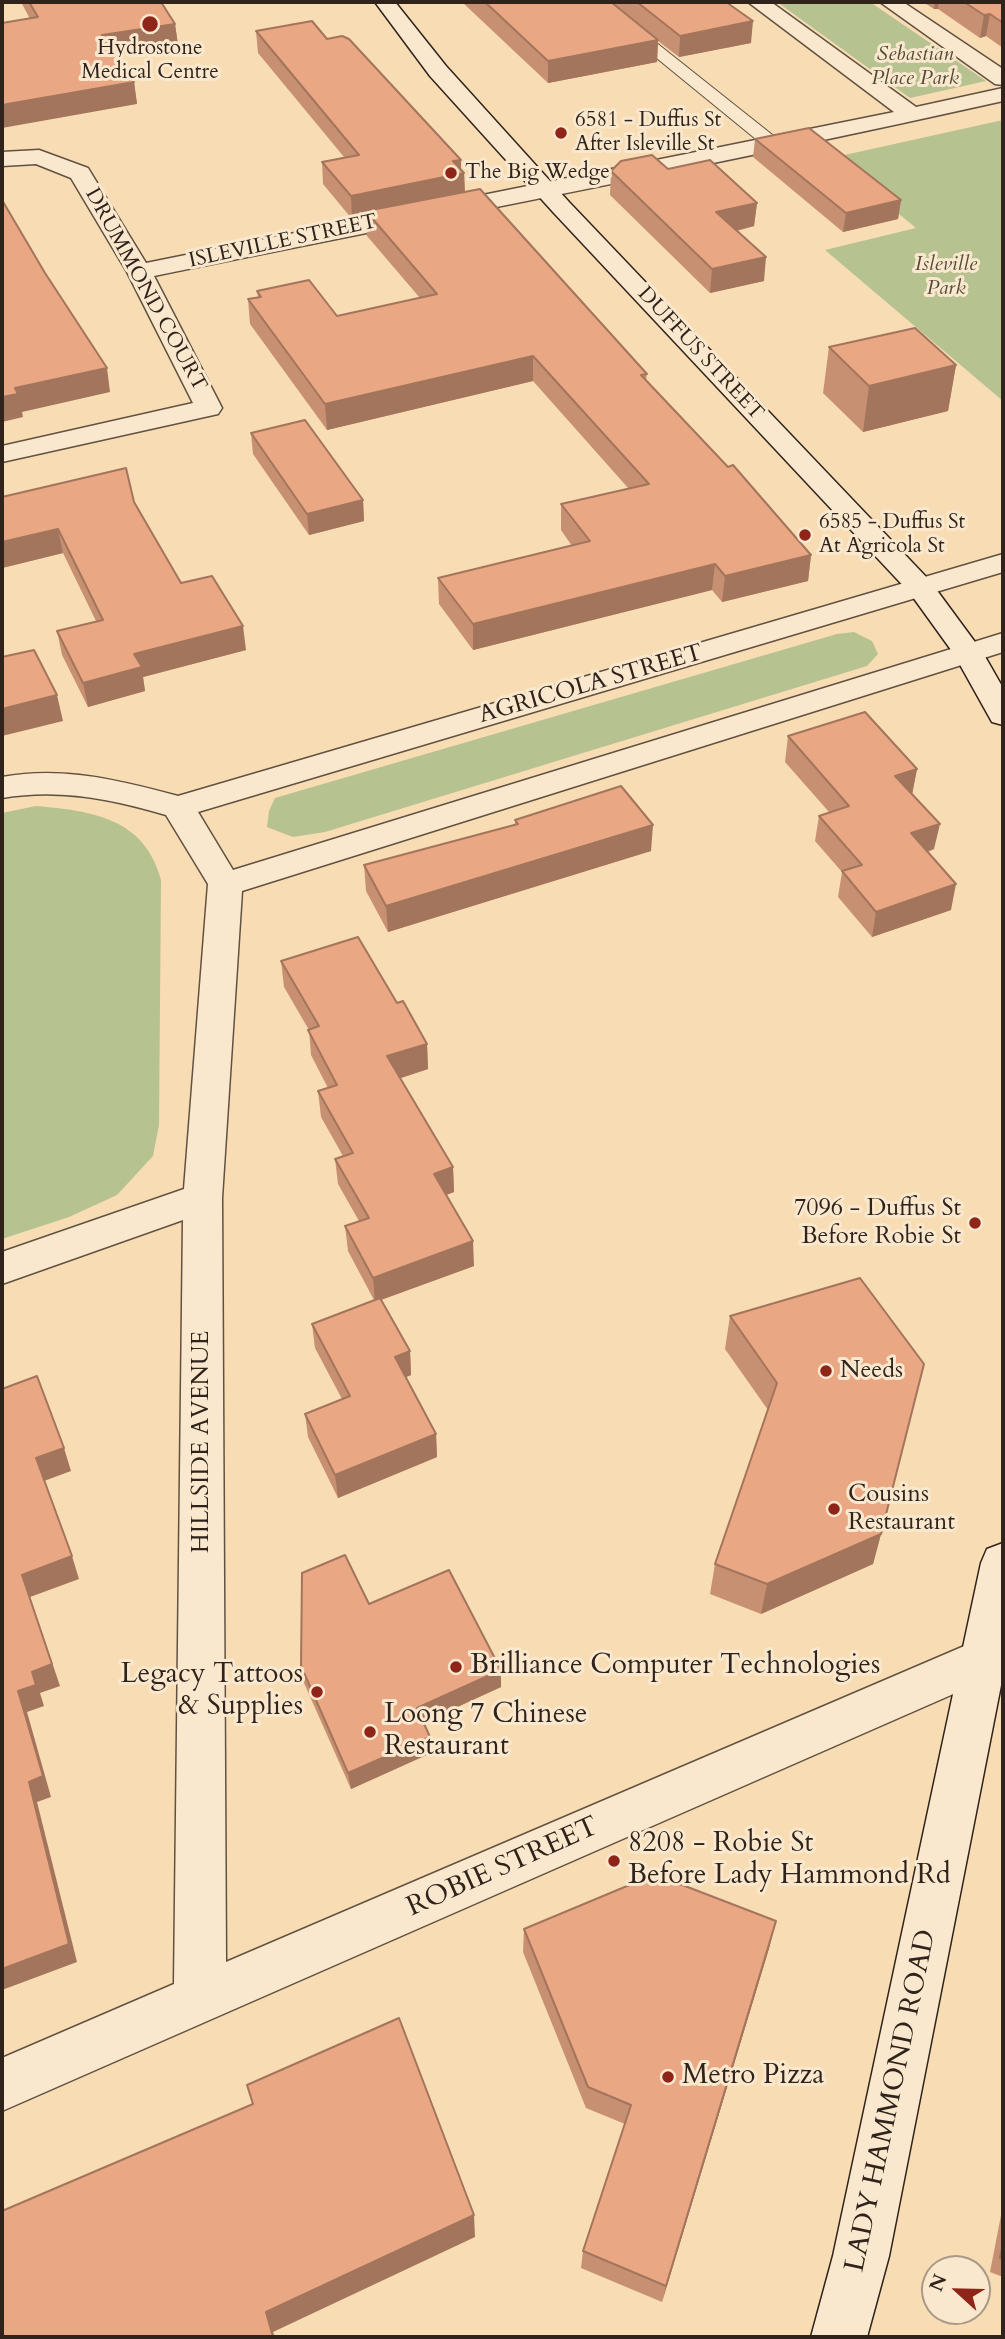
<!DOCTYPE html>
<html>
<head>
<meta charset="utf-8">
<style>
  body { margin:0 }
  #map { position:relative; width:1005px; height:2339px; overflow:hidden; background:#f7dcb4; font-family:Cardo,serif }
  canvas { display:block }
  .frame { position:absolute; inset:0; border:4px solid #2f231b; pointer-events:none }
  .north { position:absolute; left:921px; top:2255px; width:70px; height:70px; box-sizing:border-box; background:#fae8ce; border:2px solid #a99986; border-radius:50%; rotate:292deg; font-size:19px; font-weight:700; line-height:28px; text-align:center; color:#2f231b }
  .north::after { content:''; display:block; margin:auto; width:24px; height:32px; background:#8f2418; clip-path:polygon(50% 0,100% 100%,50% 72%,0 100%) }
</style>
</head>
<body>
<div id="map">
<canvas width="1005" height="2339"></canvas>
<div class="frame"></div>
<div class="north">N</div>
</div>
<script>
const c = document.querySelector('canvas').getContext('2d');
c.lineJoin = 'round';
function fillPath(path, color) { c.fillStyle = color; c.fill(path, 'evenodd'); }
function trace(path, color, width, dash) { c.strokeStyle = color; c.lineWidth = width; c.lineCap = dash ? 'butt' : 'round'; c.setLineDash(dash || []); c.stroke(path); }
function label(font, color, halo, rows, align = 'center') {
  c.font = font + ' Cardo,serif'; c.lineWidth = 6; c.setLineDash([]); c.textBaseline = 'middle'; c.strokeStyle = halo; c.fillStyle = color; for (const [text, x, y, turn = 0] of rows) {
    c.save(); c.translate(x, y); c.rotate((+turn || 0) * Math.PI / 180); c.textAlign = isNaN(turn) ? turn : align; if (halo) c.strokeText(text, 0, 0); c.fillText(text, 0, 0); c.restore();
  }
}
fillPath(new Path2D(`
  M777,2h93l116,79 -76,17z
  M1003,120v281l-178,-151 91,-22 -85,-70z
  M854,632l18,9 6,13 -11,12 -542,166 -32,5 -26,-10 2,-16 6,-13 562,-164z
  M36,806c56,5 109,12 125,74l-2,245 -6,31 -36,39 -48,22 -67,22v-426z`), '#b7c291');
const lane = new Path2D(`
  M588,2h17l175,139 3,4 -3,4h-12z`);
const street = new Path2D(`
  M748,2h23l145,105 87,-19v13c-281,63 -566,117 -849,175l68,132 -4,6 -216,48v-16l191,-43 -66,-131 -56,-94 -35,-14 -34,2v-14l37,-2 49,18 58,95 748,-151z
  M880,2h23l100,67v16l-8,-1z
  M1003,554v18l-805,240 35,58 770,-237v19l-761,239 -20,307 4,764 757,-324 16,6c5,11 5,19 0,30l-997,437v-53l172,-74 9,-764 -181,64v-32l182,-63 24,-305 -42,-69c-55,-16 -107,-27 -164,-17v-21c60,-11 117,3 176,19z`);
const secondary = new Path2D(`
  M375,2h20l51,64 123,136 361,379 53,72 20,35v37l-11,-3 -38,-68 -44,-61 -357,-381 -123,-136z
  M1003,1543v132l-114,581 -22,81h-56l22,-81 148,-693 6,-14z`);
trace(lane, '#615141', 2);
trace(street, '#615141', 3);
trace(secondary, '#2f231b', 3);
fillPath(lane, '#fae8ce');
fillPath(street, '#fae8ce');
fillPath(secondary, '#fae8ce');
fillPath(new Path2D(`
  M21,2h140l14,22 3,21 -62,10 18,27 3,22 -107,-85z
  M462,2h264l25,41 -72,14 -21,-16 -1,21 -109,21z
  M923,2h80v46l-17,-12 -6,2 -42,-29h-4z
  M256,31l71,8 134,121v10l3,3 1,19 182,182 -1,6 165,175 -3,26 -86,21 -10,-12 -239,60 -34,-46 -1,-26 134,-32 -11,-16v-26l68,-15 -96,-108 -206,49 -77,-106 -2,-25 10,-2 -1,-6 80,25 83,-18 -53,-62 -1,-20 -14,3 -29,-35 -1,-22 22,-5 -86,-104z
  M755,139l146,61 -3,19 -55,13 -90,-75z
  M668,169l89,34 -3,23 -17,5 27,50 -54,12 -100,-98 1,-24z
  M829,347l127,18 -8,46 -85,21 -40,-39z
  M251,433l112,67 1,21 -55,14 -56,-81z
  M2,497l132,5 47,81 65,67 -103,27 2,14 -57,16 -26,-52 -5,-24 39,-10 -33,-68 -61,15z
  M788,736l129,33 -5,25 22,55 -6,3 23,58 -79,27 -34,-40 4,-25 -27,-31 4,-25 10,-4 -44,-50z
  M515,820l136,31 -263,81 -22,-41 -2,-26 151,-40z
  M281,961l116,42 30,41 1,25 -28,9 53,89 1,25 -8,3 28,71 -93,34 29,51 1,24 -5,2 30,57 1,23 -99,41 -30,-61 -3,-23 37,-15 -27,-51 -3,-24 62,-24 -26,-49 -3,-25 14,-5 -21,-37 -3,-25 8,-3 -22,-39 -3,-26 10,-3 -17,-33 -2,-25 -25,-43z
  M860,1278l21,256 -8,30 -112,50 -51,-20 5,-30 53,-154 -43,-61 5,-33z
  M369,1604l132,83 -77,35 7,31 -80,36 -47,-106 -3,-17z
  M524,1929l246,16 -108,357 -81,-34 2,-17 42,-127 -39,-16 -63,-156z
  M1003,2205v72l-13,-5z`), '#c89072');
fillPath(new Path2D(`
  M935,2h4l-1,7h-4z
  M990,14l-4,22 -6,2 4,-23z
  M753,21l-2,22 -72,14 1,-21z
  M175,24l3,21 -73,11 -3,-21z
  M658,40l-1,22 -109,21v-22z
  M134,82l3,22 -135,24v-23z
  M461,160v14l3,-1 1,23 -99,15v5l-14,3 -1,-23 102,-35z
  M901,200l-3,19 -55,13 3,-19z
  M757,203l-3,23 -40,10 2,-24z
  M766,257l-2,24 -54,12 2,-24z
  M533,356v25l-206,49 -2,-26z
  M956,365l-8,46 -85,21 6,-46z
  M107,368l3,24 -88,20 1,5 -21,5v-25l13,-9z
  M363,500l1,21 -55,14 -2,-21z
  M58,529l5,24 -61,15v-26z
  M811,555l-3,26 -86,21 3,-26z
  M715,564l-3,26 -239,60v-26z
  M243,626l3,24 -103,27 2,14 -57,16 -5,-24 51,-29z
  M57,695l6,26 -61,15v-27z
  M917,769l-5,26 -17,-19z
  M940,824l-6,25 -28,10 5,-26z
  M653,825l-2,26 -263,81 -2,-26z
  M956,884l-5,26 -79,27 4,-25z
  M427,1044l1,25 -39,13 -2,-26z
  M453,1167l1,25 -19,7 -1,-25z
  M473,1241l1,25 -99,36 -2,-24z
  M410,1351l1,24 -15,6 -1,-24z
  M436,1434l1,23 -99,41 -3,-23z
  M64,1448l7,23 -27,10 -8,-23z
  M881,1534l-8,30 -112,50 6,-30z
  M72,1556l7,23 -49,18 30,89 -20,7 4,13 -17,6 24,85 -14,5 40,160 -75,28v-21l27,-187 -11,-91 14,-19 -10,-97z
  M501,1670v17l-83,38 -1,-17z
  M430,1737l1,16 -80,36 -3,-16z
  M776,1921l-6,24 -108,357 4,-16z
  M474,2215l1,22 -202,95 2,5h-2l-7,-25z`), '#a3755c');
const building = new Path2D(`
  M29,2h132l14,22 -73,11 32,47 -132,23v-82l36,-6z
  M485,2h126l47,38 -110,21z
  M637,2h89l27,19 -73,15z
  M964,2h39v21l-13,-9 -6,1z
  M312,21l15,18 15,-3 7,3 112,121 -8,1 11,12 -113,23 -29,-34 37,-7 -103,-124z
  M809,128l92,72 -55,13 -91,-74z
  M652,155l16,14 42,-9 47,43 -41,9 50,45 -54,12 -101,-98 10,-10z
  M480,189l167,185 -6,1 87,92 5,-2 78,90 -86,21 -10,-12 -242,60 -35,-46 152,-37 -29,-37 88,-20 -116,-128 -208,48 -77,-105 13,-2 -4,-6 52,-11 28,36 100,-22 -71,-83z
  M2,200l43,73 62,95 -92,20 3,6 -16,3z
  M915,328l41,37 -87,21 -40,-39z
  M305,420l58,80 -56,14 -56,-81z
  M126,468l8,34 47,81 31,-7 31,50 -109,28 8,13 -59,16 -26,-52 46,-11 -45,-91 -56,13v-45z
  M34,650l23,45 -55,14v-52z
  M865,712l52,57 -22,7 45,48 -29,9 45,51 -80,28 -34,-41 20,-6 -43,-49 30,-10 -61,-70z
  M621,786l32,39 -267,81 -22,-41 154,-41 -3,-4z
  M358,937l39,66 6,-2 24,43 -40,12 66,111 -19,7 39,67 -100,37 -28,-52 24,-8 -34,-59 18,-6 -35,-62 19,-6 -29,-55 11,-4 -38,-65z
  M860,1278l64,86 -43,170 -114,50 -52,-20 62,-181 -47,-67z
  M380,1298l30,53 -15,6 41,77 -101,41 -30,-61 45,-18 -38,-72z
  M37,1376l27,72 -28,10 36,98 -50,19 30,89 -20,8 4,13 -18,6 25,85 -14,6 40,162 -67,25v-580z
  M345,1555l24,49 80,-34 52,100 -84,38 13,29 -82,36 -47,-107 1,-93z
  M651,1876h8l117,45 -110,365 -83,-35 48,-146 -43,-18 -64,-158z
  M399,2018l75,197 -208,97 7,25h-271v-126l251,-107 -6,-19z
  M1003,2244v15l-3,-1z`);
fillPath(building, '#e9a784');
trace(building, '#a3755c', 2);
for (const [x, y, r, color] of [
  [150,24,9,"#8f2418"],
  [561,133,7,"#8f2418"],
  [451,173,7,"#8f2418"],
  [805,535,7,"#8f2418"],
  [975,1223,7,"#8f2418"],
  [826,1371,7,"#8f2418"],
  [834,1509,7,"#8f2418"],
  [456,1667,7,"#8f2418"],
  [317,1692,7,"#8f2418"],
  [370,1732,7,"#8f2418"],
  [614,1861,7,"#8f2418"],
  [668,2077,7,"#8f2418"]
]) { const dot = new Path2D(); dot.arc(x, y, r, 0, 2 * Math.PI); c.fillStyle = color; c.fill(dot); trace(dot, '#fae8ce', 2.5); }
label('21px', '#2f231b', '#fae8ce', [
  ["Hydrostone",150,49,"center"],
  ["Medical Centre",150,73,"center"],
  ["6581 - Duffus St",575,121],
  ["After Isleville St",575,145],
  ["The Big Wedge",465,173],
  ["6585 - Duffus St",819,523],
  ["At Agricola St",819,547]
], 'left');
label('italic 21px', '#514b38', '#fae8ce', [
  ["Sebastian",915,55],
  ["Place Park",915,79],
  ["Isleville",946,265],
  ["Park",946,289]
]);
label('21px', '#2f231b', '#fae8ce', [
  ["ISLEVILLE STREET",283,242,-12],
  ["DRUMMOND COURT",145,290,61],
  ["DUFFUS STREET",700,354,47]
]);
label('24px', '#2f231b', '#fae8ce', [
  ["AGRICOLA STREET",591,685,-16],
  ["HILLSIDE AVENUE",202,1442,-90]
]);
label('24px', '#2f231b', '#fae8ce', [
  ["7096 - Duffus St",961,1209,"right"],
  ["Before Robie St",961,1237,"right"],
  ["Needs",840,1371],
  ["Cousins",848,1495],
  ["Restaurant",848,1523]
], 'left');
label('28px', '#2f231b', '#fae8ce', [
  ["Brilliance Computer Technologies",470,1667],
  ["Legacy Tattoos",303,1676,"right"],
  ["& Supplies",303,1708,"right"],
  ["Loong 7 Chinese",384,1716],
  ["Restaurant",384,1748],
  ["8208 - Robie St",628,1845],
  ["Before Lady Hammond Rd",628,1877],
  ["Metro Pizza",682,2077]
], 'left');
label('28px', '#2f231b', '#fae8ce', [
  ["ROBIE STREET",503,1868,-24],
  ["LADY HAMMOND ROAD",892,2101,-78]
]);
</script>
</body>
</html>
